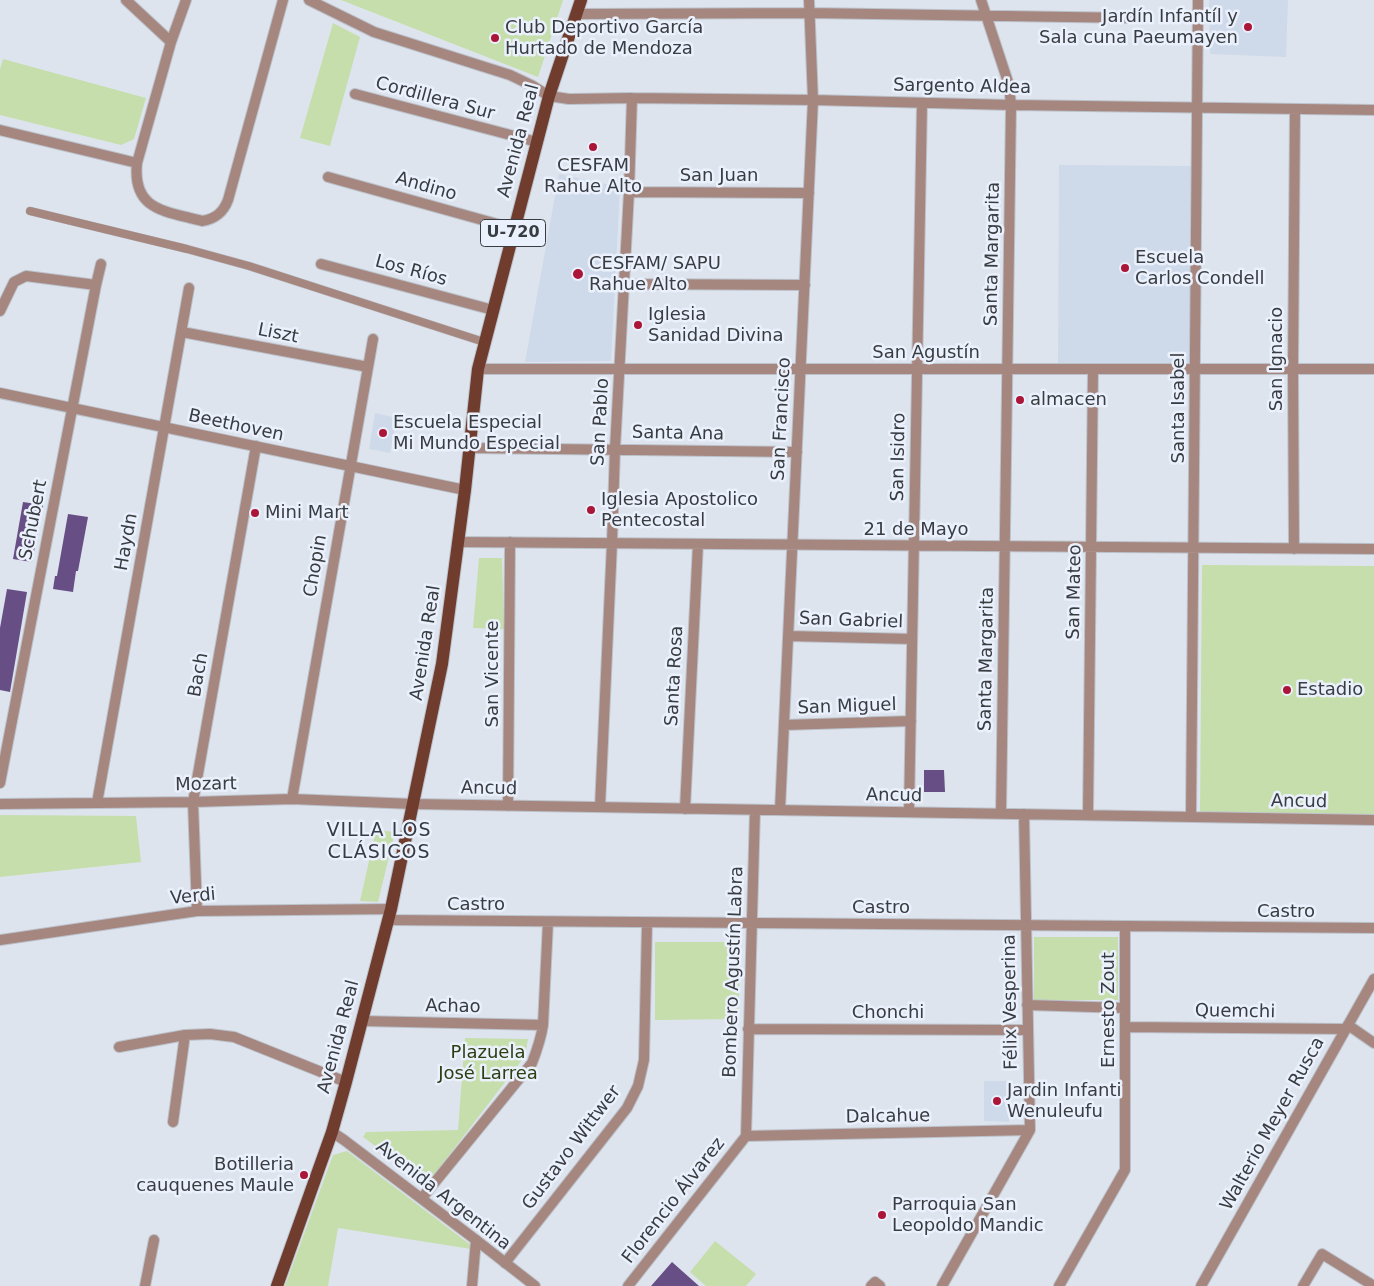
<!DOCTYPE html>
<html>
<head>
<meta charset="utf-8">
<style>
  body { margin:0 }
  canvas { display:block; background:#dde4ee }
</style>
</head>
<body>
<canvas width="1374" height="1286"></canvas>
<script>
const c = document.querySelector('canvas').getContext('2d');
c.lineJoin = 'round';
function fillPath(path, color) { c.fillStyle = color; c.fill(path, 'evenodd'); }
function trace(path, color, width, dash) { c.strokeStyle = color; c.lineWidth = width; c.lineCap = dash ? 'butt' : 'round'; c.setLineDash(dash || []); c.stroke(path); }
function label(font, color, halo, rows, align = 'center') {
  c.font = font + ' "DejaVu Sans",sans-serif'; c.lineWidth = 5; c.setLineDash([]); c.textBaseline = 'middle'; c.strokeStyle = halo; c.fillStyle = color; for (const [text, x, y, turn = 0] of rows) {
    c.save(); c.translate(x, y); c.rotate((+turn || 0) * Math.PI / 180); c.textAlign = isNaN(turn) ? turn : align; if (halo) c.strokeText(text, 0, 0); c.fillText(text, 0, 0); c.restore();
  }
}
fillPath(new Path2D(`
  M1209,0h79l-2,57 -76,-3z
  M1059,165l133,1 -2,205h-132z
  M559,174l61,13 -9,174 -86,1z
  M375,413l22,5 -7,35 -21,-4z
  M984,1081h25v41l-25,-1z`), '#ced9ea');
fillPath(new Path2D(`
  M341,0h222l-25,77z
  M333,23l27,14 -30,109 -30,-8z
  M3,59l143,39 -12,41 -13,6 -121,-30v-46z
  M479,558h23l2,71 -31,-1z
  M1202,565l172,1v249l-174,-1z
  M0,815l136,1 5,46 -141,15z
  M376,830l19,2 -17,70 -18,-1z
  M1034,937h84v63h-84z
  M655,942h86l-3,77 -83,1z
  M465,1038l63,1 -3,17 -98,128 -64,-47 3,-5 92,-2z
  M347,1151l125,95 -1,3 -133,-21 -10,58h-43l48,-131z
  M715,1241l41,33 -10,12h-40l-16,-14z`), '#c6deab');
fillPath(new Path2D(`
  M23,502l20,3 -11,57 -19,-3z
  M68,514l20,3 -10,54h-2l-3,21 -20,-3 2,-13h2z
  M7,589l20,3 -17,100 -10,-2v-62z
  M924,770h20l1,22h-21z
  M672,1262l27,24h-48z`), '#674e84');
const service = new Path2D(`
  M30,211l157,38 62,17 235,76`);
const minor = new Path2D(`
  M126,0l45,42
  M186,0l-15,42 -34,121c-5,48 29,48 65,58 13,-2 21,-8 26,-21l55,-200
  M309,0l65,32 136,43 23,11 16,10 20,3 63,-1 181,2 198,5 363,5
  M981,0l28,85 2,20 -10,709
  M576,14l234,-1 324,5
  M355,94l182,48
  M0,130l137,33
  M328,177l187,52
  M629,192l180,1
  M321,264l172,46
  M624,284l181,1
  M0,311l14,-29 12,-6 70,9
  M182,332l186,35
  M0,393l465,97
  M469,448l328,4
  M459,542l915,7
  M1294,549l-1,-179 2,-261
  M788,636l124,3
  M784,725l127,-4
  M0,783l96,-498 5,-21
  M292,799l81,-460
  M97,803l92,-515
  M0,804l193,-2 99,-3 121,5 961,16
  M508,806l2,-264
  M600,807l12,-264 3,-94 14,-257 3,-94
  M685,809l13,-265
  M780,810l33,-710 -4,-100
  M909,812l13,-709
  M1088,815l5,-446
  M1191,817l7,-817
  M197,911l-4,-109 63,-356
  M388,920l986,8
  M0,940l197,-29 194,-2
  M1027,1005l98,3
  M362,1021l181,4
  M1348,1025l26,18
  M1125,1027l221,2
  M748,1029l279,1
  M119,1047l66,-12 25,-1 24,3 112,45
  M173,1122l12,-87
  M746,1136l9,-326
  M746,1136l284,-6
  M422,1198l110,-135c5,-13 9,-24 11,-38l5,-103
  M505,1263l122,-155 11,-22 6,-26 3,-137
  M145,1286l9,-46
  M472,1286l4,-46
  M628,1286l118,-150
  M871,1286l4,-4 5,4
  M942,1286l88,-156 -6,-316
  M1059,1286l66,-116v-243
  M1303,1286l19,-32 52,32`);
const tertiary = new Path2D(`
  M478,369h896
  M332,1132l12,8 132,100 59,46
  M1201,1286l173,-307`);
const primary = new Path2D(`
  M277,1286l55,-154 14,-50 45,-173 51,-245 23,-174 13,-121 71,-273 32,-96`);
trace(service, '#bcc2cb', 9);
trace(minor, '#bcc2cb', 12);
trace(tertiary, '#bcc2cb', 12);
trace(primary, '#bcc2cb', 14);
trace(service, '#a6877f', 8);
trace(minor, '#a6877f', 10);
trace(tertiary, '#a6877f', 10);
trace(primary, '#6f3c2e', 12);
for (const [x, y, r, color] of [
  [1248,27,5,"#ab1537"],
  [495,38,5,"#ab1537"],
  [593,147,5,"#ab1537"],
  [1125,268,5,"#ab1537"],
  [578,274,6,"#ab1537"],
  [638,325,5,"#ab1537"],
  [1020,400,5,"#ab1537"],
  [383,433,5,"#ab1537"],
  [591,510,5,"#ab1537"],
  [255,513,5,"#ab1537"],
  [1287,690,5,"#ab1537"],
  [997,1101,5,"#ab1537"],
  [304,1175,5,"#ab1537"],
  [882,1215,5,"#ab1537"]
]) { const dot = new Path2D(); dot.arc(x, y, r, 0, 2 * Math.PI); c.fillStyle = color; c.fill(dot); trace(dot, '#eaf1fc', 2); }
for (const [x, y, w] of [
  [513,233,65]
]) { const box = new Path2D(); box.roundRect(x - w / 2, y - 13.5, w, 27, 4); c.fillStyle = '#eaf1fc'; c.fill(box); trace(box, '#393c40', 1); }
label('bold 16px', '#393c40', null, [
  ["U-720",513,233]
]);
label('18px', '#393c40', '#eaf1fc', [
  ["Jardín Infantíl y",1238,17,"right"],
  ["Sala cuna Paeumayen",1238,38,"right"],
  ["Club Deportivo García",505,28],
  ["Hurtado de Mendoza",505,49],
  ["CESFAM",593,166,"center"],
  ["Rahue Alto",593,187,"center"],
  ["Escuela",1135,258],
  ["Carlos Condell",1135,279],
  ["CESFAM/ SAPU",589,264],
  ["Rahue Alto",589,285],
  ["Iglesia",648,315],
  ["Sanidad Divina",648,336],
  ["almacen",1030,400],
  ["Escuela Especial",393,423],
  ["Mi Mundo Especial",393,444],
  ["Iglesia Apostolico",601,500],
  ["Pentecostal",601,521],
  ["Mini Mart",265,513],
  ["Estadio",1297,690],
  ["Jardin Infanti",1007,1091],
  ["Wenuleufu",1007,1112],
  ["Botilleria",294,1165,"right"],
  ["cauquenes Maule",294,1186,"right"],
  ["Parroquia San",892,1205],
  ["Leopoldo Mandic",892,1226]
], 'left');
label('18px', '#393c40', '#eaf1fc', [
  ["Sargento Aldea",962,87,1],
  ["Cordillera Sur",435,99,15],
  ["Avenida Real",519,141,-75],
  ["San Juan",719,176],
  ["Andino",426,187,16],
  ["Santa Margarita",993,254,-89],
  ["Los Ríos",411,271,15],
  ["Liszt",278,334,11],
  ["San Agustín",926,353],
  ["San Ignacio",1277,359,-90],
  ["Santa Isabel",1179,408,-90],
  ["San Francisco",782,419,-87],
  ["San Pablo",601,422,-87],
  ["Beethoven",236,426,12],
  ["Santa Ana",678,434,1],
  ["San Isidro",899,457,-89],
  ["Schubert",34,520,-79],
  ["21 de Mayo",916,530],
  ["Haydn",127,542,-80],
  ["Chopin",316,566,-80],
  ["San Mateo",1075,592,-89],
  ["San Gabriel",851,621,2],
  ["Avenida Real",426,643,-81],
  ["Santa Margarita",987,659,-89],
  ["San Vicente",493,674,-90],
  ["Bach",199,675,-80],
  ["Santa Rosa",675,676,-87],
  ["San Miguel",847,707,-2],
  ["Mozart",206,785,-1],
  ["Ancud",489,789,1],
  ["Ancud",894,796,1],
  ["Ancud",1299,802,1],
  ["Verdi",193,897,-5],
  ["Castro",476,905],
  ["Castro",881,908],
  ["Castro",1286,912],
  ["Bombero Agustín Labra",734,972,-88],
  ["Félix Vesperina",1011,1002,-91],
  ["Achao",453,1007,1],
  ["Ernesto Zout",1109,1010,-90],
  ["Quemchi",1235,1012,1],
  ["Chonchi",888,1013],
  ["Avenida Real",339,1037,-75],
  ["Dalcahue",888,1117,-1],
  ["Walterio Meyer Rusca",1273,1124,-61],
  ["Gustavo Wittwer",572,1148,-53],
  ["Avenida Argentina",443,1196,38],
  ["Florencio Álvarez",674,1201,-52]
]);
label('18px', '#2d3f12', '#eaf1fc', [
  ["Plazuela",488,1053],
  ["José Larrea",488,1074]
]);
c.letterSpacing = '1px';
label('19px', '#363b44', '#eaf1fc', [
  ["VILLA LOS",379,831],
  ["CLÁSICOS",379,853]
]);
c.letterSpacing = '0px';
</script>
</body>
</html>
